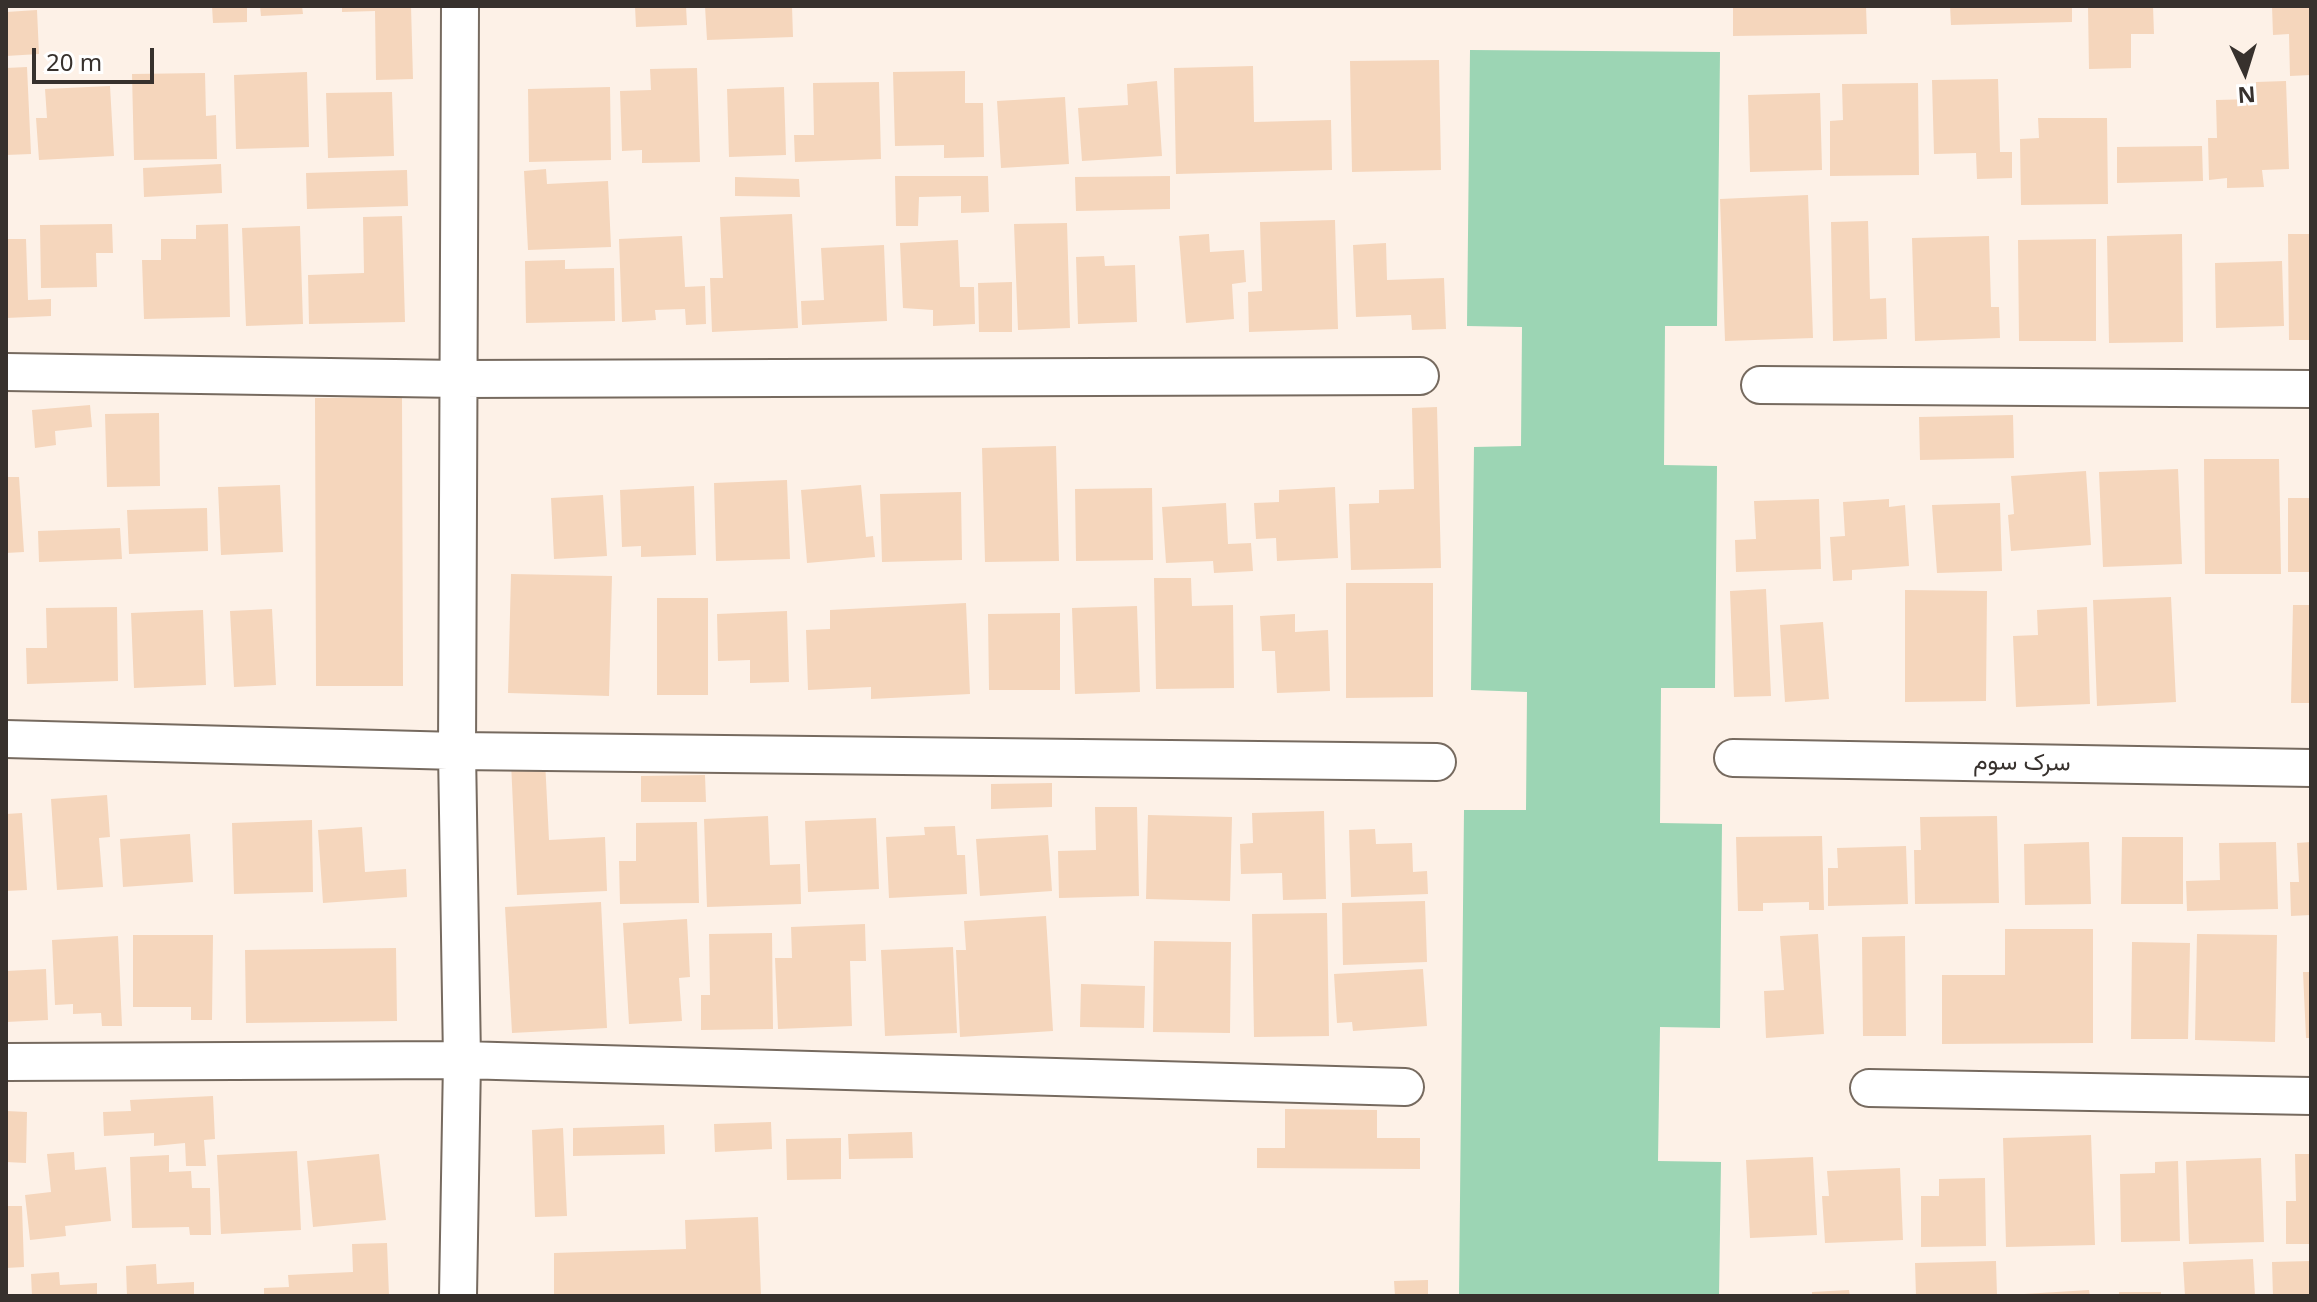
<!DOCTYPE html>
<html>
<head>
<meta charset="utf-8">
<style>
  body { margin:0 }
  #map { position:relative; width:2317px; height:1302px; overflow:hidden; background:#fdf1e7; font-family:"Noto Sans",sans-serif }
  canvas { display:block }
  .frame { position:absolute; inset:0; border:8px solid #37312d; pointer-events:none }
  .north { position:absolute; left:2205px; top:32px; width:80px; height:80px; -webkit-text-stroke:6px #fff; paint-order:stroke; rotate:176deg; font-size:22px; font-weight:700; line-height:32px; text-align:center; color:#37312d }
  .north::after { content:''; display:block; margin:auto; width:28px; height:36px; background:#37312d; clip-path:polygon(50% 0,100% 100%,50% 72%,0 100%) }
  .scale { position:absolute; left:32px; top:48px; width:122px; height:36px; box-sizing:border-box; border:4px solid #37312d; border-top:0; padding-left:10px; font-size:24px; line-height:28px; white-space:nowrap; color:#37312d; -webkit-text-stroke:6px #fff; paint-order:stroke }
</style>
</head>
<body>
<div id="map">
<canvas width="2317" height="1302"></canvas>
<div class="frame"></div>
<div class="north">N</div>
<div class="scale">20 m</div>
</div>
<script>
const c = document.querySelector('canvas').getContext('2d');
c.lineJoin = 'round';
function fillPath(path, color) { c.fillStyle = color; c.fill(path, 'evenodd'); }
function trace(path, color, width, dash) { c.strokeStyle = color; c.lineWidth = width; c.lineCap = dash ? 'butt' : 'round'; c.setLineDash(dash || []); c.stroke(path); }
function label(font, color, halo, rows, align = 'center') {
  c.font = font + ' "Noto Sans",Vazirmatn,sans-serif'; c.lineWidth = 6; c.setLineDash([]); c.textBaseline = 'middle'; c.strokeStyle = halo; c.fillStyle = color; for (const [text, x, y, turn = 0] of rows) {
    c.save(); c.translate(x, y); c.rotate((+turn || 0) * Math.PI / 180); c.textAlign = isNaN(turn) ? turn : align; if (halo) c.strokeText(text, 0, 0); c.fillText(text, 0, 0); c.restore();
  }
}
fillPath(new Path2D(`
  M1470,50l250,2 -3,274h-52l-1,139 53,1 -2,222h-54l-1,135 62,1 -2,204 -60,-1 -2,134 63,1 -2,134h-260l5,-486h62l1,-118 -56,-2 3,-243 47,-1 1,-119 -55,-1z`), '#9cd5b4');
fillPath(new Path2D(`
  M212,6h35v16l-34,1z
  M260,6h42l1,8 -42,2z
  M342,6h69l2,73 -37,1 -1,-69 -33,1z
  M635,6h51l1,19 -51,2z
  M705,6h87l1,31 -86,3z
  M1733,6h133l1,28 -134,2z
  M1950,6h122v16l-121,3z
  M2088,6h65l1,28h-23v34l-42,1z
  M2272,6h39v69l-21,1 -1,-42 -16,1z
  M37,10l2,44 -33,2v-44z
  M1439,60l2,110 -89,2 -2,-111z
  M1253,66l1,56 77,-2 1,50 -156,4 -2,-106z
  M27,67l4,87 -25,1v-87z
  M697,68l3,94 -58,1v-13l-20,1 -2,-60 31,-1 -1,-21z
  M965,71v32h18l1,54 -40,1v-13l-49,1 -2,-74z
  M307,72l2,75 -73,2 -2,-74z
  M205,73l1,43 10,-1 1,44 -83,1 -2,-86z
  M1998,79l2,73h12v26l-35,1 -1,-26 -42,1 -2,-74z
  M1157,81l5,75 -80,5 -4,-53 50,-3 -1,-21z
  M2286,81l3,88 -27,1 2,17 -37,1v-10l-18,2 -1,-42h9l-1,-38 40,-1v-17z
  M879,82l2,77 -86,3 -1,-27h20l-1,-52z
  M1918,83l1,92 -89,1v-55l13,-1 -1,-36z
  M110,86l4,70 -75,4 -3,-42h11l-2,-29z
  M610,87l1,73 -82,2 -1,-73z
  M784,87l2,68 -57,2 -2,-68z
  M392,92l2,64 -66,2 -2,-65z
  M1820,93l2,77 -72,2 -2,-77z
  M1065,97l4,67 -68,4 -4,-67z
  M2038,118h69l1,86 -87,1 -1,-66 19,-1z
  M2202,146l1,35 -86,2v-36z
  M221,164l1,29 -78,4 -1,-29z
  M546,169l1,15 61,-3 3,66 -83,3 -4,-79z
  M407,170l1,36 -101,3 -1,-36z
  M895,176h93l1,36 -28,1v-17l-42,1 -1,29h-22z
  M1170,176v33l-94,2 -1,-34z
  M735,177l64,2 1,18 -65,-1z
  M1808,195l5,143 -88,3 -5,-142z
  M792,214l6,114 -86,4 -2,-54h13l-3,-61z
  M402,216l3,106 -96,2 -1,-49 56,-2 -1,-56z
  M1335,220l3,109 -89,3 -1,-40 14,-1 -2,-69z
  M1868,221l2,78 16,-1 1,41 -54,2 -2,-119z
  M1067,223l3,105 -52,2 -4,-106z
  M112,224l1,29h-17l1,34 -56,1 -1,-63z
  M228,224l2,93 -86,2 -2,-59h19v-21h35v-14z
  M300,226l3,98 -57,2 -4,-98z
  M1209,234l1,18 34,-2 2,32 -14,2 2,35 -48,4 -7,-87z
  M2182,234l1,108 -74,1 -2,-107z
  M2288,234h23v106h-22z
  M682,236l3,51 20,-1 1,38 -20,1 -1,-16 -30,1 1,10 -34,2 -3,-83z
  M1989,236l2,71h8l1,31 -85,3 -3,-103z
  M6,239h20l2,61 23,-1v17l-45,2z
  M2096,239v102h-77l-1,-101z
  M958,240l2,47h14l1,37 -42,2v-16l-30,-2 -3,-65z
  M1386,243l1,37 57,-2 2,51 -34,1 -1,-15 -55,2 -3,-72z
  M884,245l3,76 -85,4 -1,-24 23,-1 -3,-52z
  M1104,256l1,10 30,-1 2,57 -59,2 -2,-67z
  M565,260v9l49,-1 1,53 -89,2 -1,-62z
  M2282,261l2,65 -68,2 -1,-65z
  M1012,282v50h-33l-1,-49z
  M402,397l1,289h-87l-1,-288z
  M90,405l2,22 -37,4 1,14 -21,3 -3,-38z
  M1437,407l4,161 -90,2 -2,-66 30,-1v-13l35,-1 -2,-81z
  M159,413l1,73 -53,1 -2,-73z
  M2013,415l1,43 -94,2 -1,-43z
  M1056,446l3,115 -74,1 -3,-114z
  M2204,459h75l2,115h-76z
  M2178,469l4,95 -79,3 -4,-95z
  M2086,471l5,74 -80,6 -3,-36 6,-1 -3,-38z
  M6,477h13l5,75 -18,1z
  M787,480l3,79 -74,2 -2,-78z
  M280,485l3,67 -62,3 -3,-68z
  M861,485l5,52 7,-1 2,21 -68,6 -6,-73z
  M694,486l2,69 -55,2v-11l-19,1 -2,-57z
  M1335,487l3,71 -61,3 -1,-23 -20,1 -2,-36 25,-1v-12z
  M1152,488l1,72 -77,1 -1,-72z
  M961,492l1,68 -80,2 -2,-68z
  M603,495l4,61 -53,3 -3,-61z
  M2288,498h23v74h-23z
  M1819,499l2,70 -85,3 -1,-32 21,-1 -2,-38z
  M1889,499v8l16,-2 4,61 -57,4v10l-19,1 -3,-44 15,-1 -2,-34z
  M1226,503l2,41 23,-1 2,28 -39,2 -1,-12 -47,2 -4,-56z
  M2000,503l2,68 -65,2 -5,-68z
  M207,508l1,43 -79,3 -2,-44z
  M120,528l2,31 -83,3 -1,-31z
  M511,574l101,2 -3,120 -101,-3z
  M1154,578h37l1,28 41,-1 1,83 -78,1z
  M1346,583h87v114l-87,1z
  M1766,589l5,107 -37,1 -4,-106z
  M1905,590l82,1 -1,110 -81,1z
  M2171,597l5,105 -79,4 -4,-106z
  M657,598h51v97h-51z
  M966,603l4,91 -99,5v-12l-63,3 -2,-60 24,-1v-19z
  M2293,605h18v98h-20z
  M1137,606l3,86 -65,2 -3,-86z
  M117,607l1,74 -91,3 -1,-36h21l-1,-40z
  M2087,607l3,97 -74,3 -3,-71 25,-1 -1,-25z
  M272,609l4,76 -42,2 -4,-76z
  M203,610l3,75 -72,3 -3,-75z
  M787,611l2,71 -39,1v-23l-32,1 -1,-47z
  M1060,613v77h-71l-1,-76z
  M1295,614v18l33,-2 2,61 -53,2 -2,-42h-13l-2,-35z
  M1823,622l6,77 -44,3 -5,-77z
  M545,760l4,80 56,-3 2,54 -90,4 -6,-133z
  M705,775l1,27h-65v-26z
  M1052,783v24l-61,2v-25z
  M107,795l3,42 -11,1 4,49 -46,3 -6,-91z
  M1095,807h42l2,89 -80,2 -1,-47 38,-1z
  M1324,811l2,88 -43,1 -1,-27 -41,1 -1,-30 13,-1 -1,-30z
  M22,813l5,77 -21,1v-77z
  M1148,815l84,2 -2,84 -84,-2z
  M768,816l2,49 30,-1 1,40 -94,3 -3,-88z
  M1997,816l2,87 -84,1 -1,-54h7l-1,-33z
  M876,818l3,71 -71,3 -3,-71z
  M312,820l1,72 -79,2 -2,-71z
  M697,822l2,81 -79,1 -1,-43h17v-38z
  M955,826l2,29h8l2,39 -78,4 -3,-61 39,-2 -1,-8z
  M362,827l3,45 41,-3 1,28 -84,6 -5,-73z
  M1375,829l1,15 36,-1 1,29 14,-1 1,23 -77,3 -2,-67z
  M190,834l3,48 -70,5 -3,-48z
  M1048,835l4,56 -72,5 -4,-57z
  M1822,836l2,74h-15v-8l-46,1v8h-25l-2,-74z
  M2122,837h61v67h-62z
  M2089,842l2,62 -66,1 -1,-61z
  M2276,842l2,67 -91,2 -1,-30 34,-1 -1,-37z
  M2311,842v73l-20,1 -1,-34h9l-2,-39z
  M1906,846l2,58 -80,2v-38h10l-1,-20z
  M1425,901l2,61 -84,3 -1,-62z
  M601,902l6,126 -95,5 -7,-126z
  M1327,913l2,123 -75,1 -2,-123z
  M1046,916l7,115 -93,6 -4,-87h10l-2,-29z
  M687,919l3,58 -11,1 3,43 -53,3 -6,-101z
  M865,924l1,37h-16l2,65 -74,3 -3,-71h17l-1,-31z
  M2005,929h88v114l-151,1v-69h63z
  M772,933l1,96 -72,1v-35h9l-1,-61z
  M1818,934l6,100 -58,4 -2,-47 20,-1 -4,-54z
  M2197,934l80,1 -2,107 -80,-2z
  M133,935h80l-1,85h-21v-13h-58z
  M118,936l4,90h-20l-1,-13 -28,1v-10l-18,1 -3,-65z
  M1905,936l1,100h-43l-1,-99z
  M1154,941l77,1 -1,91 -77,-1z
  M2132,942l58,1 -2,96h-57z
  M953,947l4,86 -72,3 -4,-86z
  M396,948l1,73 -151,2 -1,-73z
  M46,969l2,51 -42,2v-51z
  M1423,969l4,57 -74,5 -1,-9 -15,1 -3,-49z
  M2303,972h8v66h-5z
  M1081,984l64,2 -1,42 -64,-1z
  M213,1096l2,43 -11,1 2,26h-20l-1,-23 -31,3v-13l-50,3 -1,-24 28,-1 -1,-11z
  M1285,1109l92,1v28h43v31l-163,-1v-20h28z
  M6,1111l21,1 -1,51 -20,-1z
  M771,1122l1,27 -57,3 -1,-28z
  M664,1125l1,29 -92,2v-28z
  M563,1128l4,88 -32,1 -3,-87z
  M912,1132l1,26 -64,1 -1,-25z
  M2091,1135l4,110 -89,2 -3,-109z
  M841,1138v41l-54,1 -1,-41z
  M297,1151l4,79 -80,4 -4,-79z
  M74,1152l1,18 31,-3 5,54 -46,5 1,10 -36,4 -5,-45 26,-3 -4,-38z
  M379,1154l7,66 -73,7 -6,-66z
  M2295,1154h16v90h-25v-43h10z
  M169,1155v17l22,-1 1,17h18l1,47h-21l-1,-8 -57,1 -2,-71z
  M1813,1157l4,78 -67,3 -4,-78z
  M2261,1158l3,84 -75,2 -3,-83z
  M2178,1161l2,80 -59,1 -1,-68 35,-1v-11z
  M1900,1168l3,72 -78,3 -3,-47h7l-2,-25z
  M1985,1178l1,68 -65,1v-51h18v-17z
  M6,1206h16l2,61 -18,1z
  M758,1217l3,79h-207v-43l132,-4 -1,-29z
  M387,1243l2,53h-125v-8l25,-1 -1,-12 65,-3 -1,-28z
  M2253,1259l2,37h-70l-2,-34z
  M1996,1261l1,35h-81l-1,-33z
  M2311,1261v35h-38l-1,-34z
  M156,1264l1,20 37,-2v14h-67l-1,-30z
  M59,1272l1,13 37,-2v13h-65l-1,-22z
  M1428,1280v16h-33l-1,-15z
  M1849,1290l1,6h-38v-4z
  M2089,1290l1,6h-66v-2z
  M2119,1292h42v4h-42z`), '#f5d6bc');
const street = new Path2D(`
  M6,372l453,7 961,-3
  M1760,385l551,4
  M6,739l451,12 980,11
  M1733,758l578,10
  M6,1062l456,-2 943,27
  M1869,1088l442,8
  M458,1296l4,-236 -5,-309 3,-745`);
trace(street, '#766a5f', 40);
trace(street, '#fff', 36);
label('24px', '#37312d', '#fff', [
  ["سرک سوم",2022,763,1]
]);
</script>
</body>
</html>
